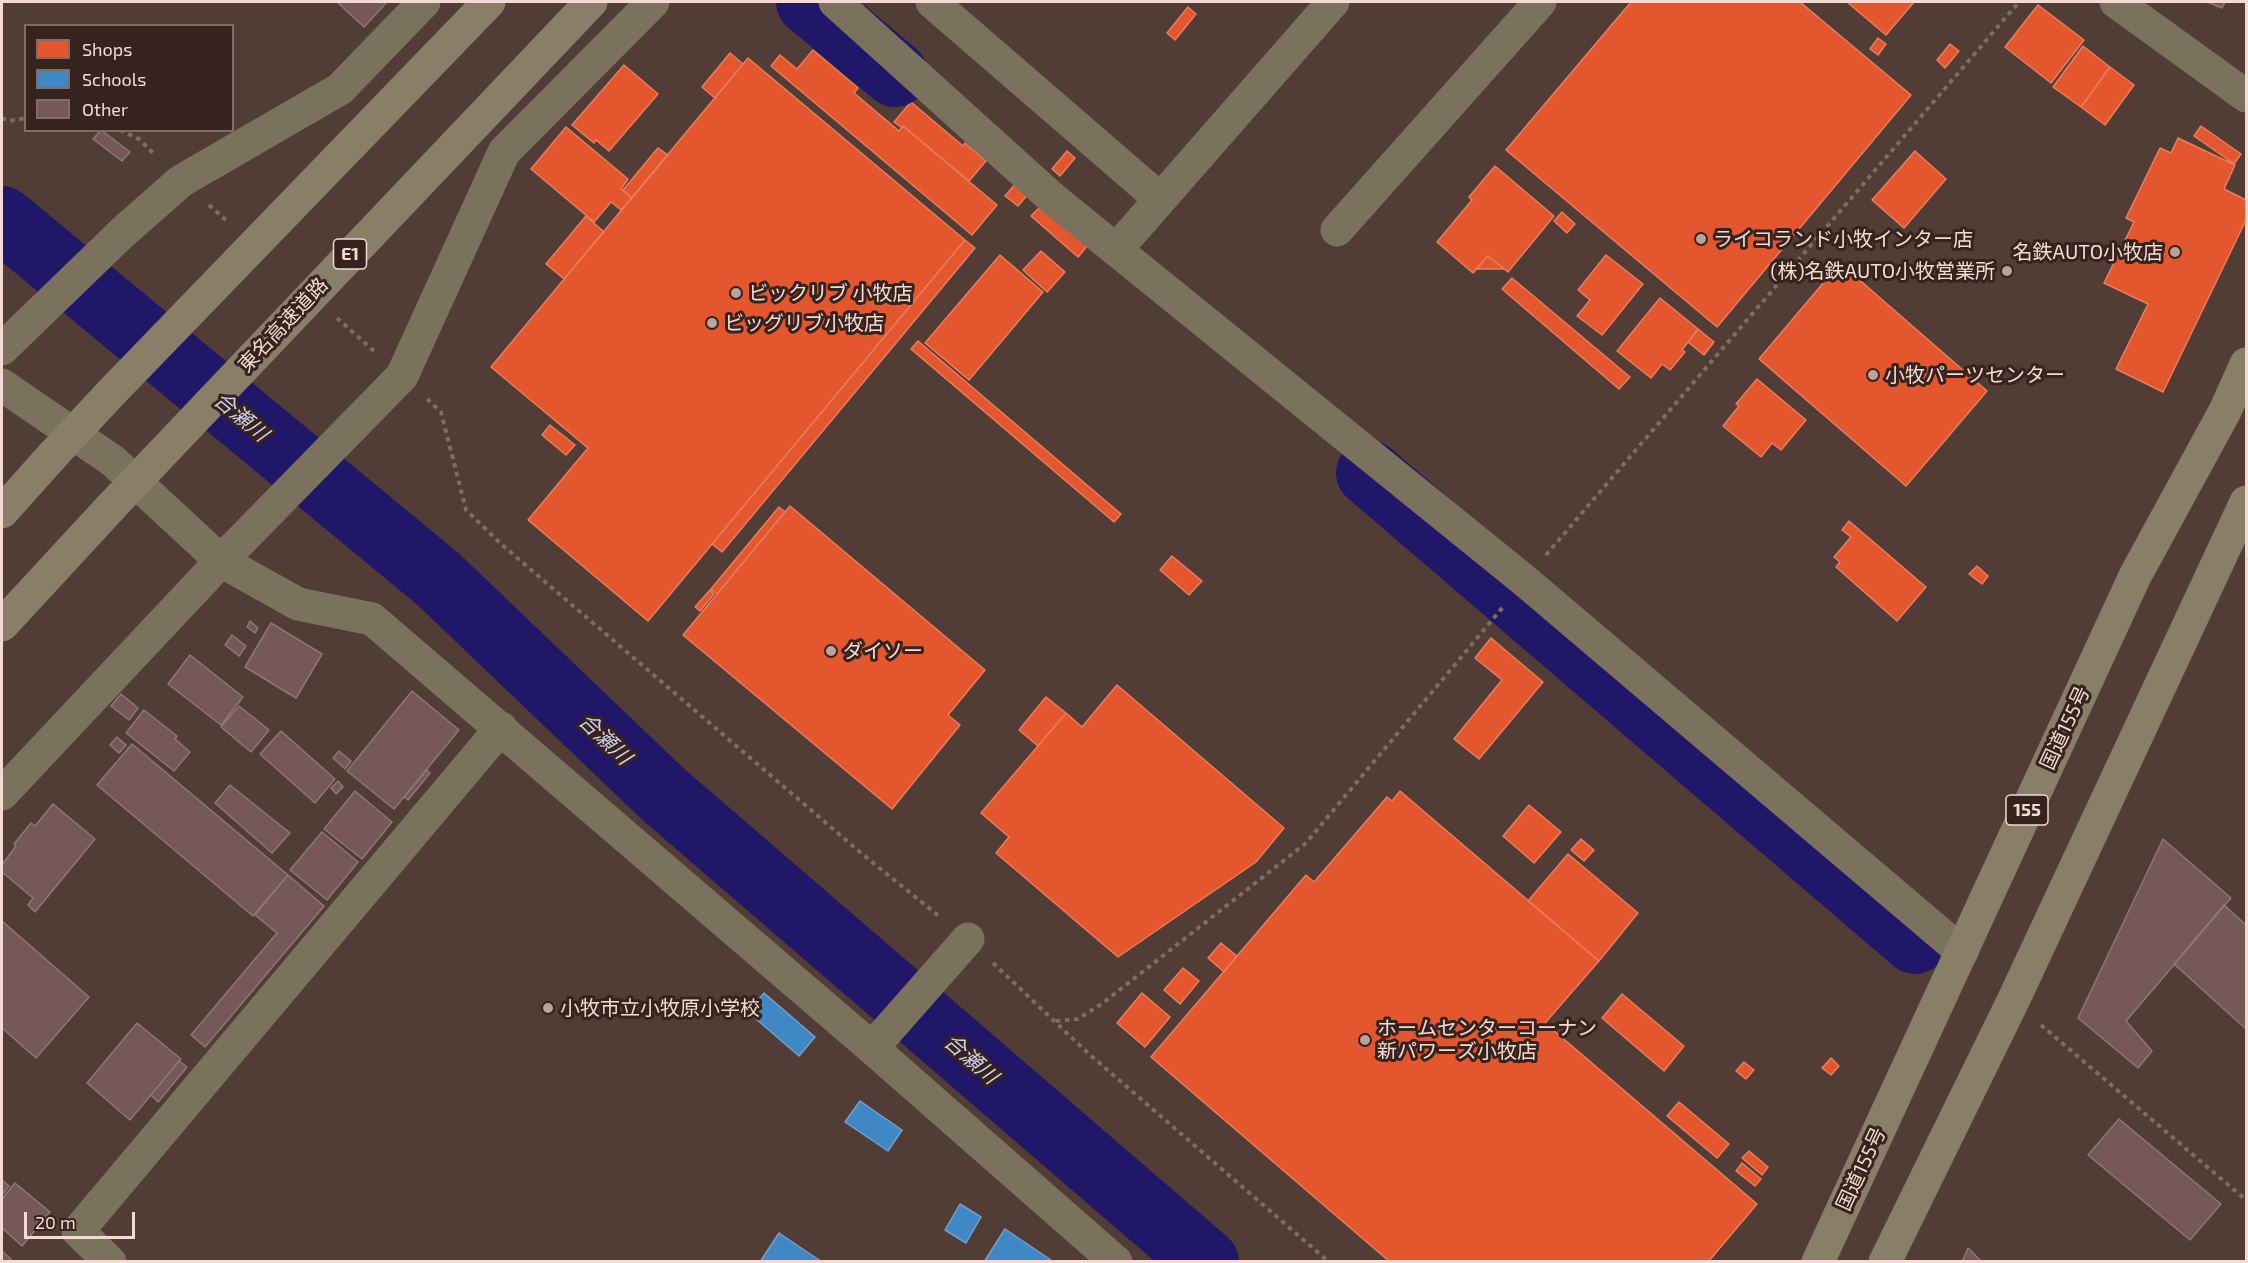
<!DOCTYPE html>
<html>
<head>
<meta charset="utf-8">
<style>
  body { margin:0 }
  #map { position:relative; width:2248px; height:1263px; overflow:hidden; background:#523c36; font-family:"Exo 2",sans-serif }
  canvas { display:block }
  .frame { position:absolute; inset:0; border:3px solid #f4dad2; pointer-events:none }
  .legend { position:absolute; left:24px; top:24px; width:210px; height:108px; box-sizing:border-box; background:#36231e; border:2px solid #826c66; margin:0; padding:8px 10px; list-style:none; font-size:18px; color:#f4dad2 }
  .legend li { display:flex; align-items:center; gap:12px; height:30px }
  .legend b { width:30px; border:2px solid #826c66 }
  .scale { position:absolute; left:24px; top:1212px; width:111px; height:27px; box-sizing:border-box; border:3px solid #f4dad2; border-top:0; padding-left:8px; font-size:18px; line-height:21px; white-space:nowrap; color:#f4dad2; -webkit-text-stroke:4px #36231e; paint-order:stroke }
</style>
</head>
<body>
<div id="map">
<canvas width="2248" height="1263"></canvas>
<div class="frame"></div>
<ul class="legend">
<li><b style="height:16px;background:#e4572e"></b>Shops</li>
<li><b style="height:16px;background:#3f88c5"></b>Schools</li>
<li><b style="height:16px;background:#775858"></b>Other</li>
</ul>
<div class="scale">20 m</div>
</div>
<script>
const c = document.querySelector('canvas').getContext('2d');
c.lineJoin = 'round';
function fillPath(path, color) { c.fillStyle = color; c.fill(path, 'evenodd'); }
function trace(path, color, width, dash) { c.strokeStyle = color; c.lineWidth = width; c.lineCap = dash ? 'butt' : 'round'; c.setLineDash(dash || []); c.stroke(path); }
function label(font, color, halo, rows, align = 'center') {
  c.font = font + ' "Exo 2","Noto Sans JP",sans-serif'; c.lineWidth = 6; c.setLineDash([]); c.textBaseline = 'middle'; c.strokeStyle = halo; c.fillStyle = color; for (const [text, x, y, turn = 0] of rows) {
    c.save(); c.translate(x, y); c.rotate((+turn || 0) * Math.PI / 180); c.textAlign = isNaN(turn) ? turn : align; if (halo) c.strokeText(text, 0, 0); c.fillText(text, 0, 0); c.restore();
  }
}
const shops = new Path2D(`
  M1631,2h169l111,93 -194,232 -211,-177z
  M1847,2h67l-28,33z
  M2038,5l46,35 -33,43 -46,-36z
  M1188,7l8,7 -21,26 -8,-7z
  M1878,38l8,6 -8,11 -8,-6z
  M1950,44l9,7 -14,17 -8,-8z
  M2083,46l27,21 -29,40 -28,-20z
  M813,50l45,38 -4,5 45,38 4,-5 94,79 -25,30 -201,-169 9,-11 17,14z
  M730,53l13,11 -28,34 -13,-11z
  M748,58l217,182 -317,381 -120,-101 60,-72 -97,-81z
  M624,65l34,29 -49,57 -13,-11 -2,3 -22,-18z
  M2110,67l24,18 -29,40 -24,-18z
  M911,102l52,44 2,-3 21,18 -17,20 -66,-55 -1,2 -8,-6z
  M2201,126l40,28 -7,10 -40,-28z
  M566,127l62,52 -7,10 11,9 -11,12 -10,-8 -17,20 -63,-53z
  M2178,138l57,27 -11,24 22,11v20l-83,172 -47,-23 32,-65 -44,-21 30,-61 -8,-4 34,-70 11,5z
  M658,148l10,7 -36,43 -9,-8z
  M1067,151l8,7 -15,18 -8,-7z
  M1915,151l31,28 -42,49 -32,-28z
  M1495,166l59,50 -46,56 -20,-16 -15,17 -36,-31 35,-42 -3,-3z
  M1016,183l13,10 -11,13 -13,-10z
  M1043,204l45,41 -10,12 -47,-41z
  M1562,212l13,12 -8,9 -13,-12z
  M586,216l18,16 -40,47 -18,-15z
  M965,240l10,8 -253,304 -10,-8z
  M1041,251l24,21 -18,20 -24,-22z
  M1000,255l43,37 -74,88 -44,-37z
  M1606,255l37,29 -41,51 -25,-19 13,-16 -12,-10z
  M1488,256l16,13h-28z
  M1840,263l147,128 -81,95 -147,-127z
  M1512,278l118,99 -11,12 -117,-100z
  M1660,298l38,31 -16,21 3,2 -15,18 -8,-6 -11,14 -34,-27z
  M1698,329l16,13 -10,13 -16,-13z
  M918,341l203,173 -7,8 -203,-173z
  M1757,379l49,41 -25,30 -9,-7 -11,14 -38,-31 16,-20 -3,-2z
  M550,425l25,20 -9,10 -24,-20z
  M790,506l195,164 -37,45 12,10 -68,84 -209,-174z
  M779,507l6,5 -68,82 -6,-5z
  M1849,521l77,66 -29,34 -61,-54 4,-5 -6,-5 17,-20 -9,-7z
  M1172,556l30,25 -13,14 -29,-25z
  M1977,566l11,10 -6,8 -13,-10z
  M710,590l4,4 -14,17 -5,-4z
  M1491,638l52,44 -64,77 -25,-20 48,-59 -27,-22z
  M1117,685l167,143 -28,34 -138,95 -122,-104 13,-16 -28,-24 85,-100 16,14z
  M1046,697l20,16 -28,33 -19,-16z
  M1400,791l199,170 -54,62 212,181 -49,58h-318l-239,-205 155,-182 8,7 73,-85 5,4z
  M1529,805l32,27 -27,31 -31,-27z
  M1581,839l13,11 -10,11 -13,-11z
  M1568,854l70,59 -39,48 -71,-60z
  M1221,943l16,13 -13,16 -16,-14z
  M1183,968l16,13 -19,23 -16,-14z
  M1142,993l28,24 -25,30 -28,-24z
  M1622,994l62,52 -20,25 -62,-53z
  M1831,1058l8,8 -8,9 -9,-7z
  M1744,1062l10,8 -8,9 -10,-8z
  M1679,1102l50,42 -12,14 -50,-42z
  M1749,1151l19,16 -6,8 -20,-17z
  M1742,1163l19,16 -6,7 -19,-15z`);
fillPath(shops, '#e4572e');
trace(shops, '#e97e5f', 1.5);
const schools = new Path2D(`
  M764,993l51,44 -16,19 -51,-44z
  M860,1101l42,29 -14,21 -43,-29z
  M960,1204l21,13 -15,26 -21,-13z
  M1005,1229l46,31 -1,2h-66z
  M779,1233l43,29h-62z`);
fillPath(schools, '#3f88c5');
trace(schools, '#75a1c9', 1.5);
trace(new Path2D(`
  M809,2l86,72
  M2,219l436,360 226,216 542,467
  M1369,473l546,468`), '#211769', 66);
const building = new Path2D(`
  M337,2h50l-23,25z
  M2207,2h18l-3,6z
  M101,130l29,22 -8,9 -29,-22z
  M250,621l8,7 -3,5 -8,-6z
  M271,623l51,31 -26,44 -51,-31z
  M232,635l14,11 -7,10 -14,-11z
  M190,655l53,42 -22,28 -53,-41z
  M412,691l47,39 -65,79 -47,-38z
  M121,694l17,14 -9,12 -18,-14z
  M239,706l30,24 -18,22 -30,-25z
  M144,710l33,26 -2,3 15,13 -16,19 -48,-38z
  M281,731l54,48 -20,24 -55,-49z
  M117,737l9,8 -7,8 -9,-8z
  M132,744l156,131 -35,41 -156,-131z
  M339,751l12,10 -6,8 -12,-11z
  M427,770l3,3 -22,27 -4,-3z
  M338,781l5,6 -7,7 -5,-6z
  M230,785l60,48 -18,20 -57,-50z
  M355,791l37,31 -30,37 -38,-30z
  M53,804l42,35 -60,73 -7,-7 5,-7 -31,-26v-7l14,-19 -2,-2 17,-21 4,3z
  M322,832l36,30 -31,38 -37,-30z
  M2163,839l68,59 -105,123 26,30 -14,17 -60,-50z
  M288,875l36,31 -119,141 -14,-12 86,-102 -22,-18z
  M2224,905l22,20v104l-72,-65z
  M2,921l87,76 -53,61 -34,-30z
  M137,1023l44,36 -51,61 -43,-37z
  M179,1061l8,6 -29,35 -7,-7z
  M2119,1119l102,85 -31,36 -102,-85z
  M2,1180l7,6 -7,9z
  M15,1183l35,29 -28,34 -20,-18v-29z
  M1968,1248l14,14h-20z
  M2,1251l9,8 -2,3h-7z`);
fillPath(building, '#775858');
trace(building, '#8c7876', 1.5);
trace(new Path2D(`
  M2,118l7,3 17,-3
  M120,130l19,9 16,16
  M209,205l19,17
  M337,318l37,33
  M427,399l14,13 25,98 35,34 360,309 79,64
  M1546,555l473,-553
  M993,963l96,91 240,208
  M1056,1021l22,-2 25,-16 203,-160 197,-236
  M2041,1025l205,175`), '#7a7061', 4, [4.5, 4.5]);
trace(new Path2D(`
  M835,2l217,196 473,383 437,371
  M932,2l228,197
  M2116,2l130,94
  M1337,230l203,-228
  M1116,250l217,-248
  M2,349l120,-116 59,-52 159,-92 84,-87
  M2,385l111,76 108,100 77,43 74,15 500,429 244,214
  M2,794l219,-233 181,-185 102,-224 149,-150
  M872,1048l96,-109
  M110,1262l-32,-31 423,-503`), '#7b725d', 33);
trace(new Path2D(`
  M2,512l51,-57
  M2,625l109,-118
  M1818,1262l317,-686 90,-165 21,-47
  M1885,1262l128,-261 233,-499`), '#897e68', 33);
trace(new Path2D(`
  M53,455l57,-61 379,-392
  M111,507l480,-505`), '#897e68', 33);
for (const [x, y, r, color] of [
  [1701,239,6,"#bba39b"],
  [2175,252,6,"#bba39b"],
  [2007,271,6,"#bba39b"],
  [736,293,6,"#bba39b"],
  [712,323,6,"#bba39b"],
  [1873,375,6,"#bba39b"],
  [831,651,6,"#bba39b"],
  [548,1008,6,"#bba39b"],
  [1365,1040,6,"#bba39b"]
]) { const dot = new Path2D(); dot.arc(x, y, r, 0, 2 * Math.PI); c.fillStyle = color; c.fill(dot); trace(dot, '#36231e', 2); }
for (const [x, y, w] of [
  [350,254,33],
  [2027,810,42]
]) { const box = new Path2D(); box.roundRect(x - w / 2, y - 15, w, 30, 4.5); c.fillStyle = '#36231e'; c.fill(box); trace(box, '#f4dad2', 1.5); }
label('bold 18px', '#f4dad2', null, [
  ["E1",350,254],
  ["155",2027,810]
]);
label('20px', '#f4dad2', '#36231e', [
  ["ライコランド小牧インター店",1713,239],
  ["名鉄AUTO小牧店",2163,252,"right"],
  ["(株)名鉄AUTO小牧営業所",1995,271,"right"],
  ["ビックリブ 小牧店",748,293],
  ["ビッグリブ小牧店",724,323],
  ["小牧パーツセンター",1885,375],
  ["ダイソー",843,651],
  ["小牧市立小牧原小学校",560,1008],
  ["ホームセンターコーナン",1377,1028],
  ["新パワーズ小牧店",1377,1051]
], 'left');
label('20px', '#f4dad2', '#36231e', [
  ["東名高速道路",283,325,-47],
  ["国道155号",2065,728,-65],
  ["国道155号",1861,1169,-65]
]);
label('italic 21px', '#ccd1eb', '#36231e', [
  ["合瀬川",241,417,40],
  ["合瀬川",605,739,44],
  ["合瀬川",971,1059,41]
]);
</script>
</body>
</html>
